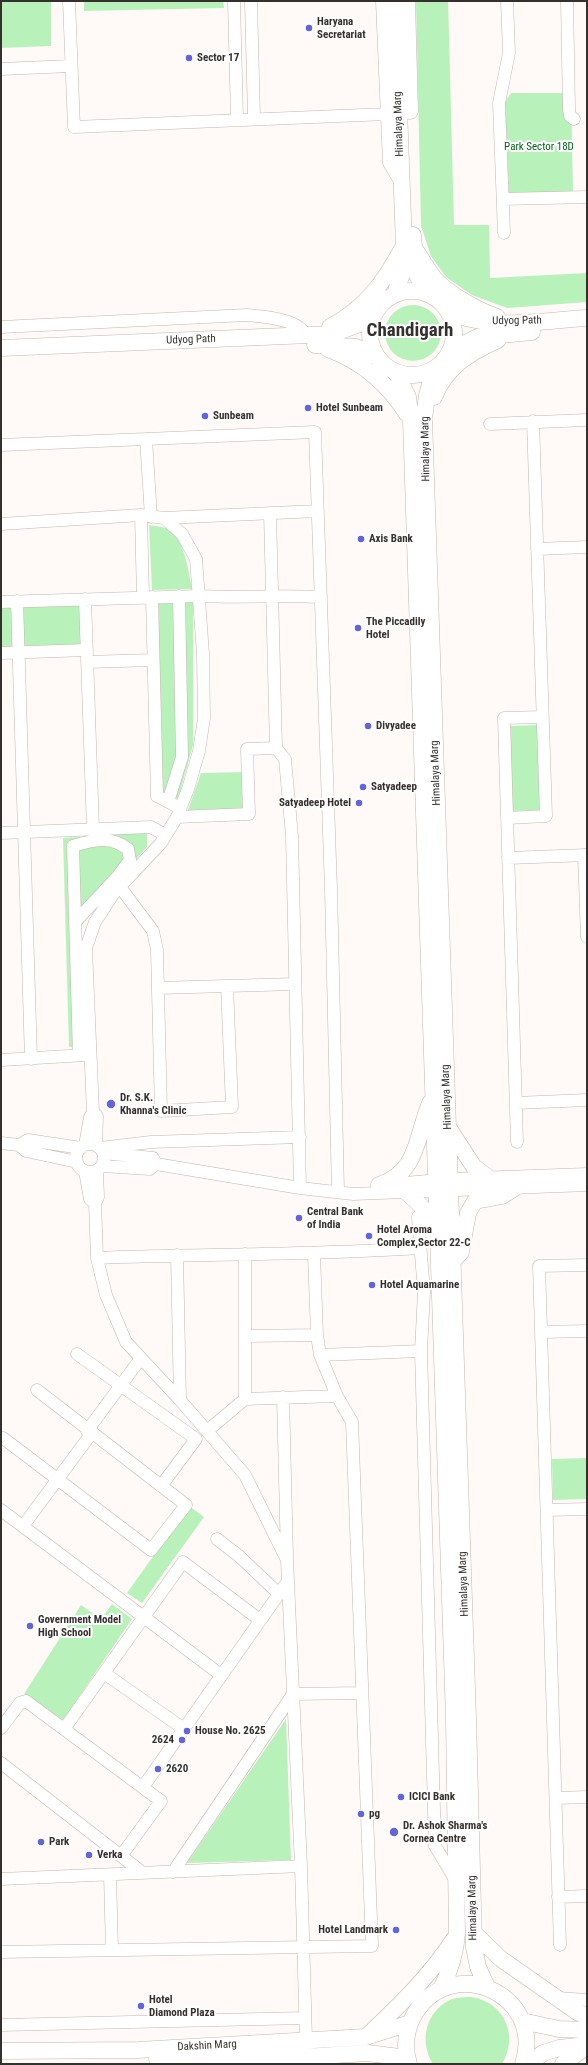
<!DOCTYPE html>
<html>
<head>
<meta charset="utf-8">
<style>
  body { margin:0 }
  #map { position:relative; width:588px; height:2065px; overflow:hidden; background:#fff9f7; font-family:"Roboto Condensed",sans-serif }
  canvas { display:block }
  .frame { position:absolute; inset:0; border:2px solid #35302e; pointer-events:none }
</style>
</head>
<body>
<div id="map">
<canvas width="588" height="2065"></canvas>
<div class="frame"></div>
</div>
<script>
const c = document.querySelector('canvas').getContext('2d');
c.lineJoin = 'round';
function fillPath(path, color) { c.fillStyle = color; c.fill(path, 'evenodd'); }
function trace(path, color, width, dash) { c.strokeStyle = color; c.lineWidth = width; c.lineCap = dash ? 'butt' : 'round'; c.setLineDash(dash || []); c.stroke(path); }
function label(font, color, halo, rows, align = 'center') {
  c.font = font + ' "Roboto Condensed",sans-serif'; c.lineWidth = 4; c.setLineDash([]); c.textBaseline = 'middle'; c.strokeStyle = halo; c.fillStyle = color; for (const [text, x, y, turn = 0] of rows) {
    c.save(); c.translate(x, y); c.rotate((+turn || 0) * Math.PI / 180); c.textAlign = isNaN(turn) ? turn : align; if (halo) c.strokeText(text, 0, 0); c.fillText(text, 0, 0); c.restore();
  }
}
fillPath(new Path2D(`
  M1,1h50v45l-50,2z
  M84,1h139l1,7 -140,3z
  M416,1h32l6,224h35l1,53 97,-5v29l-80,6 -35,-13 -26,-18 -15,-21 -10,-30z
  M511,93h60l2,99 -64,2 -4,-92z
  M385 333a28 28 0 1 1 56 0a28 28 0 1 1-56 0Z
  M149,525c5,1 11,1 16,3 20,9 23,42 27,61l-40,1z
  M193,602v143l-15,54 -17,-8 -3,-187z
  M81,603l1,41 -58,3 -2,-41z
  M1,606h12l2,41h-14z
  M540,725l2,85 -32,1 -2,-85z
  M244,772v37l-56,1 13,-37z
  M147,832v15l-56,62 -9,16 -4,17 1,105h-10l-6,-209z
  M587,1458v41l-34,1 -1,-41z
  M189,1506l15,11 -62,86 -15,-10z
  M112,1604l20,15 -69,101 -39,-26 57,-89 20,14z
  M286,1719l5,141 -104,3z
  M472,1997c33,6 47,39 30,67h-69c-14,-22 -8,-52 17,-64 7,-3 15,-3 22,-3z`), '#b8f2ba');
const minor = new Path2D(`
  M69,1l5,126 313,-13
  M234,1l3,118
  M251,1l3,117
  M382,1l7,162 12,20
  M567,1l2,108 1,7 4,3
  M1,69l70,-3
  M503,199l84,-2
  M504,233l-5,-130 10,-50 -2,-52
  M1,327l246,-12c16,2 52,3 59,21
  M490,424l97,-4
  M146,439l5,78
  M1,445l314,-13 16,457 7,302
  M141,515l2,82
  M164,518l154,-7
  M1,524l140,-9 23,3 18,16 14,25 7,95 1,64 -5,33 -11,38 -11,28 -16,26 -47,50 -19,29 -9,26 7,165
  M537,549l50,-2
  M152,597l5,199 23,12
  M85,599l8,230 4,10
  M17,601l14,458
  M1,602l198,-6c40,2 81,-1 122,1
  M1,653l86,-3
  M87,662l66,-2
  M276,748l9,11 7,77 8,352
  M168,802l14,-45 -3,-161
  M177,817l72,-3 -2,-65 29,-1 -6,-235
  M507,818l39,-2 -13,-395
  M1,833l150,-6 14,8
  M584,855l3,82
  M508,858l79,-3
  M120,887l33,44 4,19 4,161 71,-4 -5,-121
  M75,922l43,-46 12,-16 -2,-11c-18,-14 -35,-9 -55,-3l6,209
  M158,988l137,-4
  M1,1060l85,-5
  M516,1103l71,-3
  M517,1142l-13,-424 38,-1
  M1,1143l18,2
  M76 1158a14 14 0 1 1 28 0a14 14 0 1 1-28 0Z
  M85,1145l5,-28 3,-4 4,3 -1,29
  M100,1148l51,-6 149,-5
  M77,1162l-51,-11 -7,-6 9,-5 53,8
  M156,1164l144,24 53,6 234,-9
  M102,1166l48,3 6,-5 -3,-6 -50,-5
  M85,1171l5,28 5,4 3,-6 -1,-26
  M383,1185l67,-6 137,-5
  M95,1203l2,55 9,37 20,47 54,58 65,75 42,85 14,306 5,174
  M418,1217l6,75 -3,59 14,495 21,35
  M245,1254v145
  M177,1255l3,145
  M97,1258c108,-4 216,-3 323,-10
  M541,1332l46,-1
  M246,1336l71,-1
  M77,1354l119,85 -35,47
  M320,1355l101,-4
  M283,1397l4,160
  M87,1431l54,-73
  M207,1431l38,-32 92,-3
  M3,1438l148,112 35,-45 -149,-115
  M1,1510l220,165
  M547,1510l40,-1
  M23,1526l68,-92
  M217,1539l22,17 40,38
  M104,1673l80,56
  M1,1728l19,-25 6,-2 135,100 -40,55
  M64,1729l119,-167 77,58
  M1,1763l142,110
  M143,1787l145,-206
  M556,1798l31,-1
  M173,1872l120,-178 69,-1
  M110,1875l2,75
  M1,1879l300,-13
  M558,1897l29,-1
  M560,1945l-21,-679 48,-1
  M1,1952l371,-6 -20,-524 -15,-26 -17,-41 -3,-20 -3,-81
  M557,1998l30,2
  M1,2025l304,-7`);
const major = new Path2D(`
  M407,1l3,110
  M413,235l3,38 10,19
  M415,249c6,9 12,20 19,29 14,16 43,32 63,39
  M370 333a42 42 0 1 1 84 0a42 42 0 1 1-84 0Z
  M395,294l7,-20 2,-28 -9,-245
  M448,310c7,3 15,8 23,9 37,9 79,1 116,-1
  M330,327c35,-19 53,-43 72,-78
  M315,345l41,2 21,10
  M1,348l332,-14 26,-10 16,-12
  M328,349c33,12 60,35 79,65
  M451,350l27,-13 54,-5
  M435,368l-8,27 -3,24 44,1299 6,229 4,20 9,20
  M396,372l12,25 3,23 43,1299 3,214c-1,20 -7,38 -16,56
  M434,397c12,-30 35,-44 64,-57
  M448,1127l26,40 15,11
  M379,1185c40,-13 37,-49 51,-82
  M406,1192c16,13 22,20 26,40
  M453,1261l8,-9 7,-39 7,-12 27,-5 13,-8
  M474,1933l27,26 76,53 10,4
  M522,2021l37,8 28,1
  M367,2036c32,-30 63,-60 87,-97
  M1,2051l137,-1 228,-13 44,-14
  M157,2059l161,-3 50,-3 39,5
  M409,2064c-5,-16 -3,-33 4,-47 35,-66 133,-24 110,47
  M529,2064l14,-11 16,-5 28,-3
  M563,2064l24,-18`);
trace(minor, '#c3b6b0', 13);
trace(major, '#c3b6b0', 17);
trace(minor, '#fff', 12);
trace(major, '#fff', 16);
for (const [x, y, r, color] of [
  [309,28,4,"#6164dc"],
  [189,58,4,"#6164dc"],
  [308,408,4,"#6164dc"],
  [205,416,4,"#6164dc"],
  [361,539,4,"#6164dc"],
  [358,628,4,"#6164dc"],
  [368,726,4,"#6164dc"],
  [363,787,4,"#6164dc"],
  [359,803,4,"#6164dc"],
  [111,1104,5,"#6164dc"],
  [299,1218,4,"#6164dc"],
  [369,1236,4,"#6164dc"],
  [372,1285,4,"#6164dc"],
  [30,1626,4,"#6164dc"],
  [187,1731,4,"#6164dc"],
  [182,1740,4,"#6164dc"],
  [158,1769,4,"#6164dc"],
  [401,1797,4,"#6164dc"],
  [361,1814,4,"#6164dc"],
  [394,1832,5,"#6164dc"],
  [41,1842,4,"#6164dc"],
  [89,1855,4,"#6164dc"],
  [396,1930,4,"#6164dc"],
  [141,2006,4,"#6164dc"]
]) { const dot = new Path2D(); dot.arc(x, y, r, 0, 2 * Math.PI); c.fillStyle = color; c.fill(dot); trace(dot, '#fff', 1.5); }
label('bold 11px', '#35302e', '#fff', [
  ["Haryana",317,22],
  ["Secretariat",317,35],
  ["Sector 17",197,58],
  ["Hotel Sunbeam",316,408],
  ["Sunbeam",213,416],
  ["Axis Bank",369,539],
  ["The Piccadily",366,622],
  ["Hotel",366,635],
  ["Divyadee",376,726],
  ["Satyadeep",371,787],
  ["Satyadeep Hotel",351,803,"right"],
  ["Dr. S.K.",120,1098],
  ["Khanna's Clinic",120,1111],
  ["Central Bank",307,1212],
  ["of India",307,1225],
  ["Hotel Aroma",377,1230],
  ["Complex,Sector 22-C",377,1243],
  ["Hotel Aquamarine",380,1285],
  ["Government Model",38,1620],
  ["High School",38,1633],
  ["House No. 2625",195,1731],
  ["2624",174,1740,"right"],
  ["2620",166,1769],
  ["ICICI Bank",409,1797],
  ["pg",369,1814],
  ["Dr. Ashok Sharma's",403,1826],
  ["Cornea Centre",403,1839],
  ["Park",49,1842],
  ["Verka",97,1855],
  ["Hotel Landmark",388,1930,"right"],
  ["Hotel",149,2000],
  ["Diamond Plaza",149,2013]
], 'left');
label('11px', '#35302e', '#fff', [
  ["Himalaya Marg",399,124,-92],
  ["Udyog Path",517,321,-1],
  ["Udyog Path",191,340,-2],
  ["Himalaya Marg",426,449,-91],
  ["Himalaya Marg",436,773,-92],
  ["Himalaya Marg",447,1097,-92],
  ["Himalaya Marg",464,1584,-92],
  ["Himalaya Marg",473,1908,-91],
  ["Dakshin Marg",207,2046,-3]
]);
label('11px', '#006119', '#fff', [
  ["Park Sector 18D",539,147]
]);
label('bold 19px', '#35302e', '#fff', [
  ["Chandigarh",410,331]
]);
</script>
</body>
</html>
